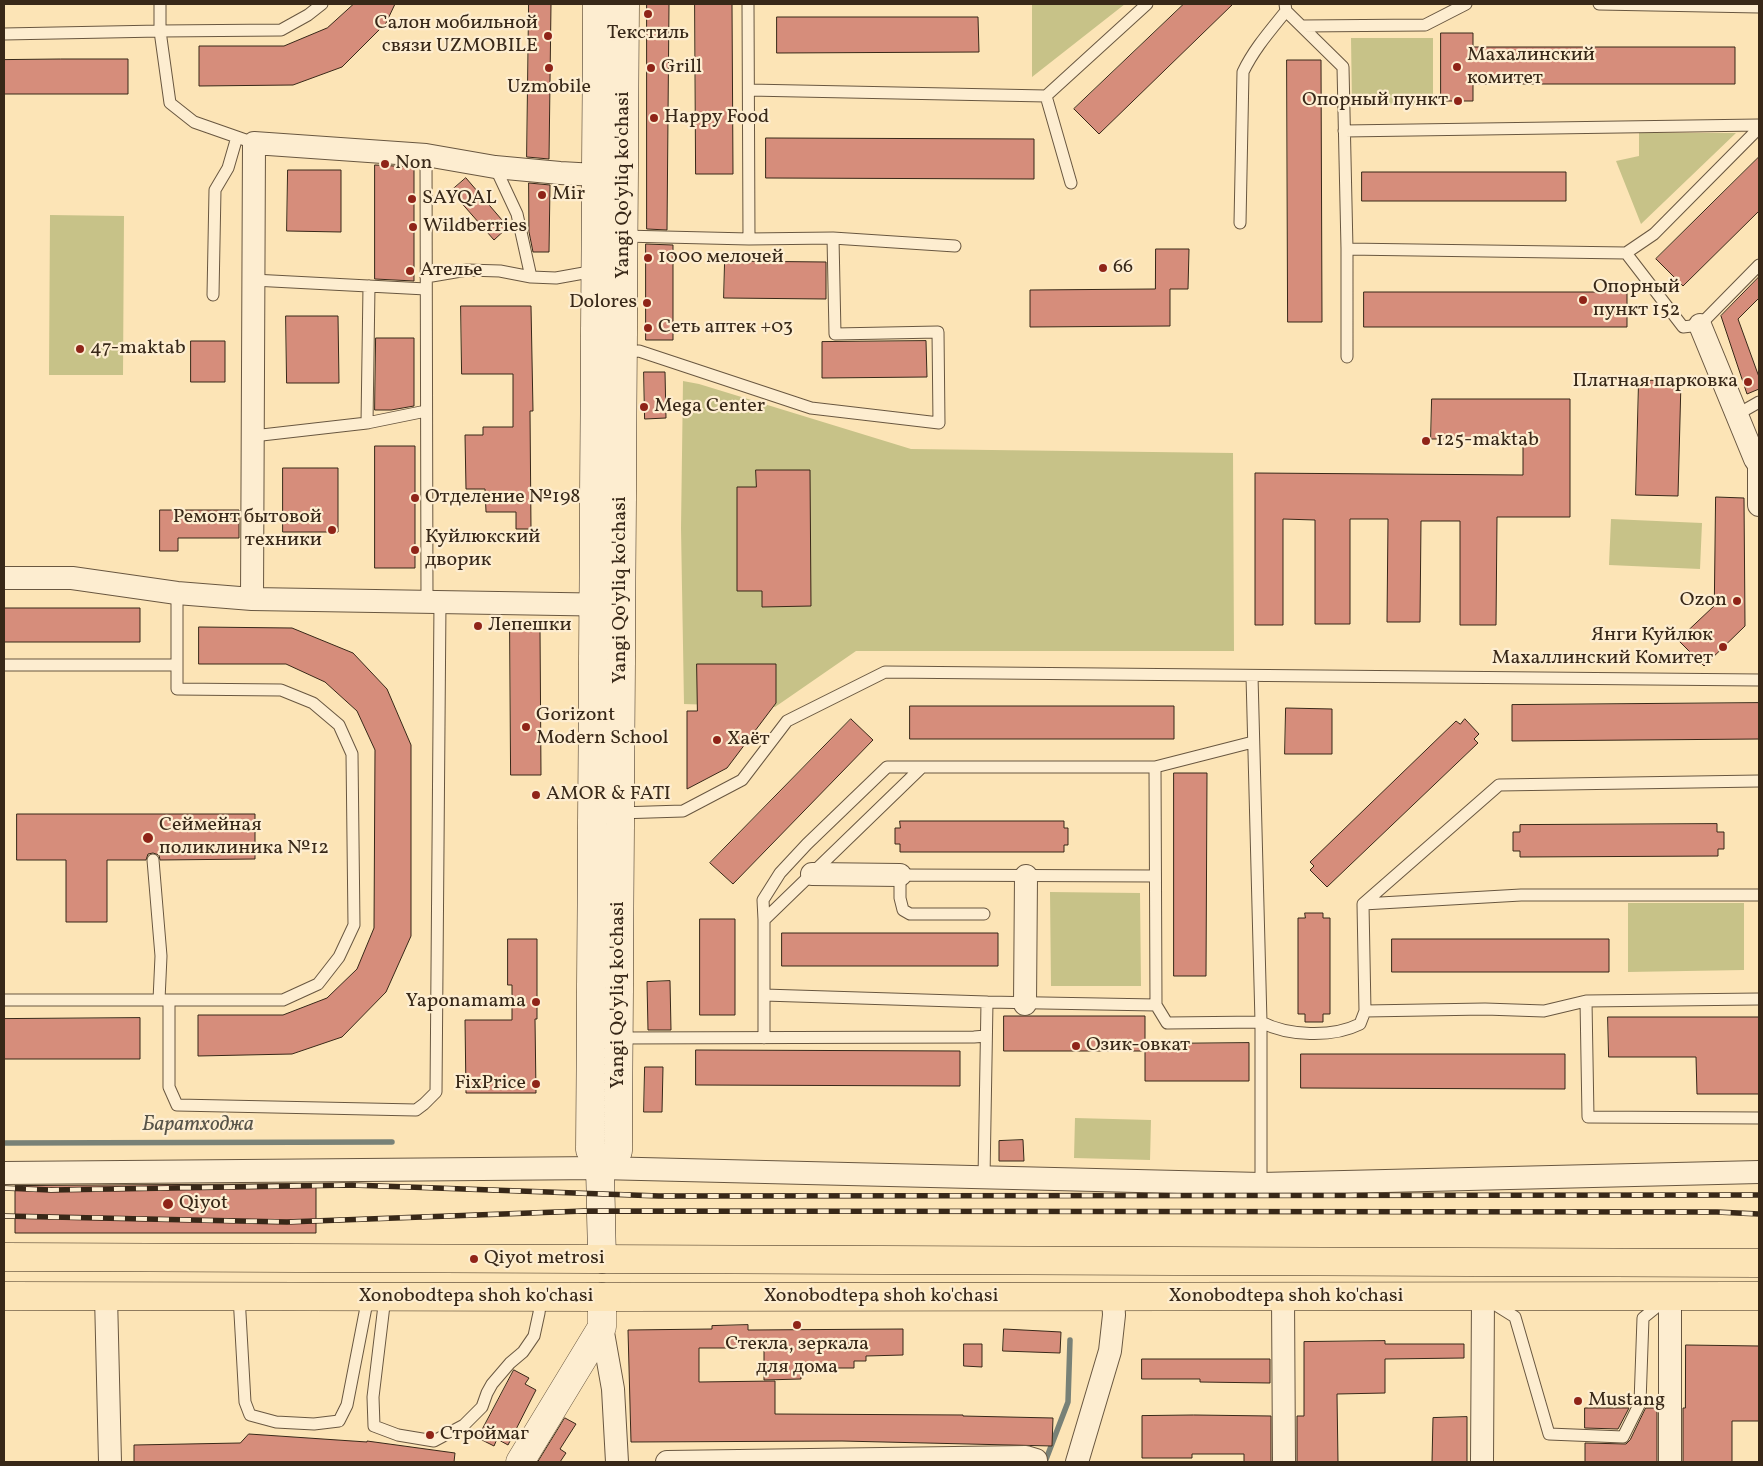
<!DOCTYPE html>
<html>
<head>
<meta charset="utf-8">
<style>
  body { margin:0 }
  #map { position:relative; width:1763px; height:1466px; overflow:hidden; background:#fce4b6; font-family:Vollkorn,serif }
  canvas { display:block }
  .frame { position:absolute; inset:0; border:5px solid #382818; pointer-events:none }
</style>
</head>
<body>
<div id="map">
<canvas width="1763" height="1466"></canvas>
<div class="frame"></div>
</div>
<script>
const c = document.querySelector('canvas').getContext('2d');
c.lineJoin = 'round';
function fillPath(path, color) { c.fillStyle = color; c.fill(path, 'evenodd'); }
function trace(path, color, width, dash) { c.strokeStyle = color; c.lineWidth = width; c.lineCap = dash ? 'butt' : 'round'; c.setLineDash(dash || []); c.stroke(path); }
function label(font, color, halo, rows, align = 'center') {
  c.font = font + ' Vollkorn,serif'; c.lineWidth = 4.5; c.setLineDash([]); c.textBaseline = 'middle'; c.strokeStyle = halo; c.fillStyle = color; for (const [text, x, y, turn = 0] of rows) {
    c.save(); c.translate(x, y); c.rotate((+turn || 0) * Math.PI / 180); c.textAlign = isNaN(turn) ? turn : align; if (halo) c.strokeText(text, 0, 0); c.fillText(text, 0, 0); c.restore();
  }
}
fillPath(new Path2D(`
  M1032,4h93l-93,73z
  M1351,38h82v67h-81z
  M1639,133h97l-95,91 -25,-63 23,-5z
  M50,215l74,1 -1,159h-74z
  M683,381l16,3 212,65 322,4 1,198h-378l-81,56 -91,-3 -3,-176z
  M1611,519l91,4 -2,46 -91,-4z
  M1050,892l90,1 1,93h-90z
  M1628,903h116v67l-116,2z
  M1075,1118l76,2 -1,40 -76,-2z`), '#c7c288');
trace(new Path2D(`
  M4,1143l388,-1
  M1045,1462l23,-60 2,-62`), '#788177', 5.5);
const building = new Path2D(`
  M354,4h41l-9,19 -44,44 -49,18 -94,1v-40h85l43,-18z
  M529,4h22l-2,155 -22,-2z
  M647,4h22l-2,226 -20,-1z
  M695,4h37l1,170h-37z
  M1184,4h49l-134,130 -25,-25z
  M777,17h201l1,35 -202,1z
  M1441,33h32v14h262v37h-262v17h-32z
  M61,59h67v35h-124v-34z
  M1287,60h34l1,262h-34z
  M766,138l268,1v40l-268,-1z
  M1759,157v54l-76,75 -27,-27z
  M375,165l39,2v114l-39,-2z
  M288,170h53v62l-54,-1z
  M1362,172h204v29h-204z
  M466,178l42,49 -14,13 -43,-49z
  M529,183l21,2 -1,67h-16l-4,-20z
  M646,244l27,1v95h-27z
  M1156,249h33l-1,40h-18v37l-140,1v-37l125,-1z
  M725,261l101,1v37l-102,-1z
  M1759,277v21l-21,21 21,58v12l-12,5 -26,-78z
  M1364,292h263v35h-263z
  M461,306h70l2,105h-3l1,118h-15v-17h-30l-1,-23h-19l-1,-54h18v-8h30v-53h-51z
  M286,316h52l1,67h-52z
  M376,338h38v68l-23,4h-16z
  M191,341h34v41h-34z
  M926,341l1,36 -105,1v-36z
  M644,372h21l1,46 -21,1z
  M1639,380l42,1 -3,115 -42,-1z
  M1432,399h138v118h-73l-1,108h-36v-104h-39l-1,101h-33l1,-103h-38v105h-35v-104l-32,-1v106h-28v-152l268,2v-36h-92z
  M375,446h40v122h-40z
  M283,468h55v64h-55z
  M756,470h54l1,136 -49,1v-16h-25v-104h19z
  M1716,497l28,1 1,128 -41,40 -26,-26 36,-34z
  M160,510h79v28h-61v13h-18z
  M4,608h136v34h-136z
  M199,627l93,1 61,25 34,36 24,56v191l-25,56 -44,45 -50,17 -94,2v-41h85l44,-17 30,-29 17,-41 1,-178 -18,-39 -32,-29 -39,-18h-87z
  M510,629h30l1,146h-30z
  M697,664h79v39l-49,65 -40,21v-78h10z
  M1759,703v36l-247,2v-36z
  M910,706h264v33h-264z
  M1286,708l46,1v45h-47z
  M851,719l22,21 -140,144 -23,-21z
  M1465,719l14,15 -5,5 4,4 -151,144 -17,-17 4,-4 -4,-4 146,-141 4,3z
  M1174,773h33l-1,203h-32z
  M17,814h238v45l-95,1 -1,-5 -6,-2 -5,1 -2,6h-39v62h-41v-62h-49z
  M900,821h164v7h4v17h-4v7h-164v-8h-5v-16h5z
  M1717,824v8h7v17h-6v7l-198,1v-6h-7v-19h7v-7z
  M1305,913h18v5h7v96h-7v8h-18v-8h-7v-96h7z
  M700,919h35v96h-35z
  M782,933h216v33h-216z
  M508,939h29v80h-2l1,74h-70l-1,-73h47v-35h-4z
  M1392,939h217v33h-217z
  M670,981l1,49h-23l-1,-48z
  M1004,1016h141v35h-141z
  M1608,1017h151v77h-62l-1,-37h-87z
  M140,1018v41h-136v-40z
  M1249,1043v38h-104v-37z
  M696,1050l264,1v35l-264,-1z
  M1301,1054h264v35l-264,-1z
  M645,1067h18l-1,45h-18z
  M1023,1140l1,21h-25v-20z
  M316,1184v49h-301v-47z
  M748,1325v5l155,-1v26l-37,1v5h-12v7h-53v11l-37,1v-32h-65v34l76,-1v33l188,1v1l90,2 -1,28 -210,-5 -211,1 -3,-112 84,-1v-3z
  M1004,1329l57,3 -1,21 -57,-2z
  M1385,1341v3h79v14l-79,1v34l-48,1 1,68h-41v-46h7v-74z
  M964,1344h18v23l-18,-1z
  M1686,1345l73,1v75h-27v41h-49v-54h2z
  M1142,1359h128v24l-70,-1v-3h-58z
  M514,1370l15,8 -4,6 11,6 -28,55 -11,-6 -3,7 -16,-8z
  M1585,1408h44l-11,21 -33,-1z
  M1646,1408h11v54h-72v-19l41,1 4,-4z
  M1194,1415l77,1v46h-27v-8h-52v4h-50v-42z
  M1467,1417v45h-35l1,-44z
  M565,1418l11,6 -16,25 6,4 -6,9h-22z
  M249,1434l118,8v-1l88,12 -1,9h-320v-17l106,-2z`);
fillPath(building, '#d68d7b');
trace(building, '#382818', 1);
const service = new Path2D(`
  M748,4l1,235
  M1285,4l1,7 57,56 4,182v108
  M1599,4l160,3
  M1302,26l123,-1 41,-21
  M4,34l156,-3v-27
  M749,90l297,6 101,-92
  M1046,96l25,87
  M1344,131l415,-6
  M254,143l-60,-21 -24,-19 -10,-72 121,-1 27,-15 14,-11
  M426,155l1,446
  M495,167l22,47 14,63
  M1240,223l3,-151c11,-23 27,-41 43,-61
  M833,238l122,8
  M1347,249l279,4 28,-19 105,-106
  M1626,253l57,74 17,-2 59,-60
  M426,277l41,-7 33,1 31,6 25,1 39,-7
  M253,280l173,9
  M213,295l2,-105 13,-22 9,-31
  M595,352l44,-1 172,57 128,15 -1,-91 -103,2 -2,-96 -84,1 -126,-3
  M1738,414l21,-12
  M367,423l2,-137
  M253,436l114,-13 59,-12
  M4,665h172
  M1252,676l9,346v162
  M1155,767l1,238
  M1759,781l-260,4 -136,119 2,107 120,-2 59,2 42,-10 173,-2
  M618,813l65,-2 59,-31 45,-59 98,-49 874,8
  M153,860l8,96 -2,44
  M1363,904l158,-9h238
  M984,914h-74l-7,-4 -3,-12v-23l255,1
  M764,920l-1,-20 17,-27 27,-29 80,-77h268l98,-25
  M764,995l223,7
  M4,1000h279l35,-16 21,-27 15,-32 -2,-171 -13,-29 -26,-22 -32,-13 -104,-1v-96
  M169,1000v87l8,18 239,5 8,-6 12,-12 4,-490
  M1586,1001l2,116 171,1
  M619,1038l355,-1 12,-1
  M764,1038v-118l157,-152
  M984,1178l3,-176 169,3 11,18 94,-1c27,14 71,16 99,2l5,-13
  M239,1296l6,106 5,13 26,7 38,2 25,-3 8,-16 21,-108
  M385,1297l-12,100 1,29 24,9 36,6 30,-16 18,-18 5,-14 5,-9 18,-21 13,-11 11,-16 5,-23 2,-16
  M1491,1302l24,15 34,117 74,3 17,-34 3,-85 21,-17`);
const minor = new Path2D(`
  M1700,325l55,134 4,6v40
  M4,578h68l105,15 75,6 369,6
  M252,599l2,-456 172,12 69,12 65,6 54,3
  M812,874l88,1
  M1025,1004l1,-128
  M4,1173l596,-5 661,16 498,-12
  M106,1296l4,166
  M1283,1297l1,165
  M1670,1297v165
  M602,1327l11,62 4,73
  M667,1462l359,-5 10,3
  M1077,1462l33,-111 4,-36 -1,-18
  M1482,1462l1,-165`);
const tertiary = new Path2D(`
  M520,1462l82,-135v-30`);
const secondary = new Path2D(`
  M597,4l-7,1146 10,18 2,91
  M600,1168l18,-17 7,-1147`);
const trunk = new Path2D(`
  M4,1257l1755,6
  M4,1296l598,1 1157,-1`);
trace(service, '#695740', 13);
trace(minor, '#695740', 24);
trace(tertiary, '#695740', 29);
trace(secondary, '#382818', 29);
trace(trunk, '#382818', 29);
trace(service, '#fdedd0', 11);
trace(minor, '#fdedd0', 22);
trace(tertiary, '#fdedd0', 28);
trace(secondary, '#fdedd0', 28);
trace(trunk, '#fce4b6', 28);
const rail = new Path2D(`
  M4,1188l47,2 301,-5 307,11 1100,-1
  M4,1216l283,6 297,-11 1133,1 42,2`);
trace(rail, '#382818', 5.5);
trace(rail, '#fdedd0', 4, [11]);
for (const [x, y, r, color] of [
  [648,14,5,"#8f2418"],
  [548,36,5,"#8f2418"],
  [1457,67,5,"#8f2418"],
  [549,68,5,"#8f2418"],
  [651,68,5,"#8f2418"],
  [1458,101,5,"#8f2418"],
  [654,118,5,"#8f2418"],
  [385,164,5,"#8f2418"],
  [542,195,5,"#8f2418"],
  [412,199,5,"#8f2418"],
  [413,227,5,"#8f2418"],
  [648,258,5,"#8f2418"],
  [1103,268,5,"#8f2418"],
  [410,271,5,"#8f2418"],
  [1583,300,5,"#8f2418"],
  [647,303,5,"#8f2418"],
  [648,328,5,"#8f2418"],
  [80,349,5,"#8f2418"],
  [1748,382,5,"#8f2418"],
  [644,407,5,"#8f2418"],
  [1426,441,5,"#8f2418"],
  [415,498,5,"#8f2418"],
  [332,530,5,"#8f2418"],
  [415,550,5,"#8f2418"],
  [1737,601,5,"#8f2418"],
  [478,626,5,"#8f2418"],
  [1723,647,5,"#8f2418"],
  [526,727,5,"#8f2418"],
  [717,740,5,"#8f2418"],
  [536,795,5,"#8f2418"],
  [148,838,6,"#8f2418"],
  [536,1002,5,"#8f2418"],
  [1076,1046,5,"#8f2418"],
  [536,1084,5,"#8f2418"],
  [168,1204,6,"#8f2418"],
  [474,1259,5,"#8f2418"],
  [797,1325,5,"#8f2418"],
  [1578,1401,5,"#8f2418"],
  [430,1435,5,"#8f2418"]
]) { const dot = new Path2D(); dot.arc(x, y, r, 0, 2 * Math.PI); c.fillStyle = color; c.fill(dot); trace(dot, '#fdedd0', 2); }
label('20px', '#382818', '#fdedd0', [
  ["Салон мобильной",538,24,"right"],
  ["связи UZMOBILE",538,47,"right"],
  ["Текстиль",648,34,"center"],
  ["Махалинский",1467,56],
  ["комитет",1467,79],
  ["Grill",661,68],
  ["Uzmobile",549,88,"center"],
  ["Опорный пункт",1448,101,"right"],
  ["Happy Food",664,118],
  ["Non",395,164],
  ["Mir",552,195],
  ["SAYQAL",422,199],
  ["Wildberries",423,227],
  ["1000 мелочей",658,258],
  ["66",1113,268],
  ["Ателье",420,271],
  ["Опорный",1593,288],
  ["пункт 152",1593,311],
  ["Dolores",637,303,"right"],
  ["Сеть аптек +03",658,328],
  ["47-maktab",90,349],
  ["Платная парковка",1738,382,"right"],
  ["Mega Center",654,407],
  ["125-maktab",1436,441],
  ["Отделение №198",425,498],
  ["Ремонт бытовой",322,518,"right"],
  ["техники",322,541,"right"],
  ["Куйлюкский",425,538],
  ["дворик",425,561],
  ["Ozon",1727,601,"right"],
  ["Лепешки",488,626],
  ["Янги Куйлюк",1713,636,"right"],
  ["Махаллинский Комитет",1713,659,"right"],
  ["Gorizont",536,716],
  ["Modern School",536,739],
  ["Хаёт",727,740],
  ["AMOR & FATI",546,795],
  ["Сеймейная",159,826],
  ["поликлиника №12",159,849],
  ["Yaponamama",526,1002,"right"],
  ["Озик-овкат",1086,1046],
  ["FixPrice",526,1084,"right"],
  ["Qiyot",179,1204],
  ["Qiyot metrosi",484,1259],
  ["Стекла, зеркала",797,1345,"center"],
  ["для дома",797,1368,"center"],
  ["Mustang",1588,1401],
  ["Строймаг",440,1435]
], 'left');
label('20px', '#382818', '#fdedd0', [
  ["Yangi Qo'yliq ko'chasi",624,185,-90],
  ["Yangi Qo'yliq ko'chasi",621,590,-90],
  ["Yangi Qo'yliq ko'chasi",619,995,-90],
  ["Xonobodtepa shoh ko'chasi",476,1297],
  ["Xonobodtepa shoh ko'chasi",881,1297],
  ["Xonobodtepa shoh ko'chasi",1286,1297]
]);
label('italic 21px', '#585448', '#fdedd0', [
  ["Баратходжа",198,1126]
]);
</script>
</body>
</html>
